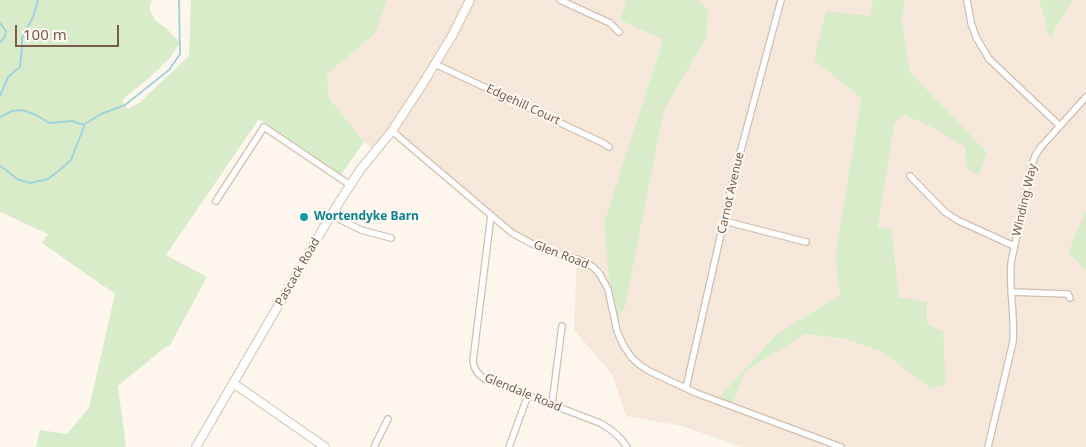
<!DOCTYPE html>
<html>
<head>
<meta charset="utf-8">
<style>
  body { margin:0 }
  #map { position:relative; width:1086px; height:447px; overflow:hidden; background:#fdf6ec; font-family:"Noto Sans",sans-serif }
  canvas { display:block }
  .scale { position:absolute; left:15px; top:25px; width:104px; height:22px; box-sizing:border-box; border:2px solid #7a5c4d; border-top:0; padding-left:6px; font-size:15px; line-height:18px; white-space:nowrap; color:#7a5c4d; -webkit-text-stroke:4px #fffaf3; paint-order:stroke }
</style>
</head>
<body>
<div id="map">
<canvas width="1086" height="447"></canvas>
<div class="scale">100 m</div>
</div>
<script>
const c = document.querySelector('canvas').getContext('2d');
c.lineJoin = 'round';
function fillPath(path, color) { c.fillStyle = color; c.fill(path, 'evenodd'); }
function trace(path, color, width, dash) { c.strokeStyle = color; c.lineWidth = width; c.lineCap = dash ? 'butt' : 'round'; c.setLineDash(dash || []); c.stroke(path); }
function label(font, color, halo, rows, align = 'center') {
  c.font = font + ' "Noto Sans",sans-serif'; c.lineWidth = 4; c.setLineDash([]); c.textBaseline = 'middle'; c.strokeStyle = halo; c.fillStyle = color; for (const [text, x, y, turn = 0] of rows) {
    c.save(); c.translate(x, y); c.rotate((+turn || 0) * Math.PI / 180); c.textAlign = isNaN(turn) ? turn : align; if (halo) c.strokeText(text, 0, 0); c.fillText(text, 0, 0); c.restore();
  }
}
fillPath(new Path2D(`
  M387,0h240l-7,20 43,20 -59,182 11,97 10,-11 39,-198 43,-73 1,-27 -9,-10h174l-3,16 -9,82 -26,159 5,38 -63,39 -61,66 16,6 13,-34 60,-38 40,5 37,13 49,37 -4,-65 -28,-27 -7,-67 -14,-3 16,-102 8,-10 28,11 35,21 2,22 12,6 8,-23 -77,-80 -8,-52 3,-20h134l11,38 23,-38h13v210l-18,42 18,19v176h-344l-60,-21 -56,-10 -14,-42 -38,-44 3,-71 -53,-19 -132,-109 -16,19 -12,-8 -35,-44 -2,-24 48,-40z`), '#f5e8da');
fillPath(new Path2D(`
  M0,0h152l-3,8 6,12 12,9 13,13 -10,16 -21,20 -27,22 5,9 12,-6 50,-47 2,-56h196l-12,34 -48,40 2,24 35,44 -23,33 -82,-56 -93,136 41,22 -37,68 -7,4 -45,37 8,61h-90l4,-17 27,4 22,-26 26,-114 -73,-51 6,-9 -48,-22z
  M627,0h72l9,10 -1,27 -43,73 -39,198 -10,11 -4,-18 -7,-79 59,-182 -43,-20z
  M873,0h32l-3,20 8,52 77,80 -8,23 -12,-6 -2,-22 -35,-21 -27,-11 -9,10 -16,102 14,3 7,67 28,5v22l16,7 3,53 -15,5 -49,-37 -37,-13 -40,-5 -60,38 -13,34 -16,-6 61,-66 63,-39 -5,-38 26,-159 -47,-38 12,-49 44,5z
  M1039,0h34l-23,38z
  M1086,210v61l-18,-19z`), '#d8ecc9');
trace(new Path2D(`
  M0,23l6,8 -2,7 -4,4
  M0,96l8,-19 12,-10 2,-19v-10l11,-21 5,-17
  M0,117l12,-6 10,-1 14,5 13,8 24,-2 7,3h4
  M0,166l6,4 11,9 13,4 18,-4 13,-10 10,-9 14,-36 16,-10 24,-9 44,-35 11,-16 -1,-54`), '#a5d3da', 2);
const street = new Path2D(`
  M560,0l50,23 9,9
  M967,0l4,23 5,14 13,22 71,67
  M435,64l168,79 6,4
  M392,131l120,102 28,15 18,6 19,5 8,3 8,5 6,6 9,16 9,42 3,7 5,10 7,10 8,7 9,6 47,22 145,54
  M910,176l35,36 12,8 57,26
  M216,201l48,-74 86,58
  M331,215l30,15 30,8
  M491,215l-18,146c1,9 5,14 12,18l115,44c11,6 20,13 27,24
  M724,221l82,21
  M1011,292l57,2 2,4
  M686,388l48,-212 47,-176
  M552,404l10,-78
  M374,447l14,-28
  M509,447l19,-52
  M988,447l25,-105c2,-27 -4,-52 -2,-79l19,-91 5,-16 5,-8 46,-51`);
const secondary = new Path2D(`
  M233,383l92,64
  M196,447l135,-232 29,-45 32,-39 30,-46 30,-49 18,-36`);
trace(street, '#d1beb0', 8);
trace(secondary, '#d6c0b0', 10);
trace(street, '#fff', 5.5);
trace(secondary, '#fff', 8);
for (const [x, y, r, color] of [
  [304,217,5,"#0f9aa8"]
]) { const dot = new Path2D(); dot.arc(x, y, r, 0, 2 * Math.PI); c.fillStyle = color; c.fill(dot); trace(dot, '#fffaf3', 2); }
label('12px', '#7a5c4d', '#fffaf3', [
  ["Edgehill Court",523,105,25],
  ["Carnot Avenue",731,193,-77],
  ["Winding Way",1025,200,-77],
  ["Glen Road",561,255,21],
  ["Pascack Road",298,272,-60],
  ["Glendale Road",523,393,22]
]);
label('bold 12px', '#0d838f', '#fffaf3', [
  ["Wortendyke Barn",314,217]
], 'left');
</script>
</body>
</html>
